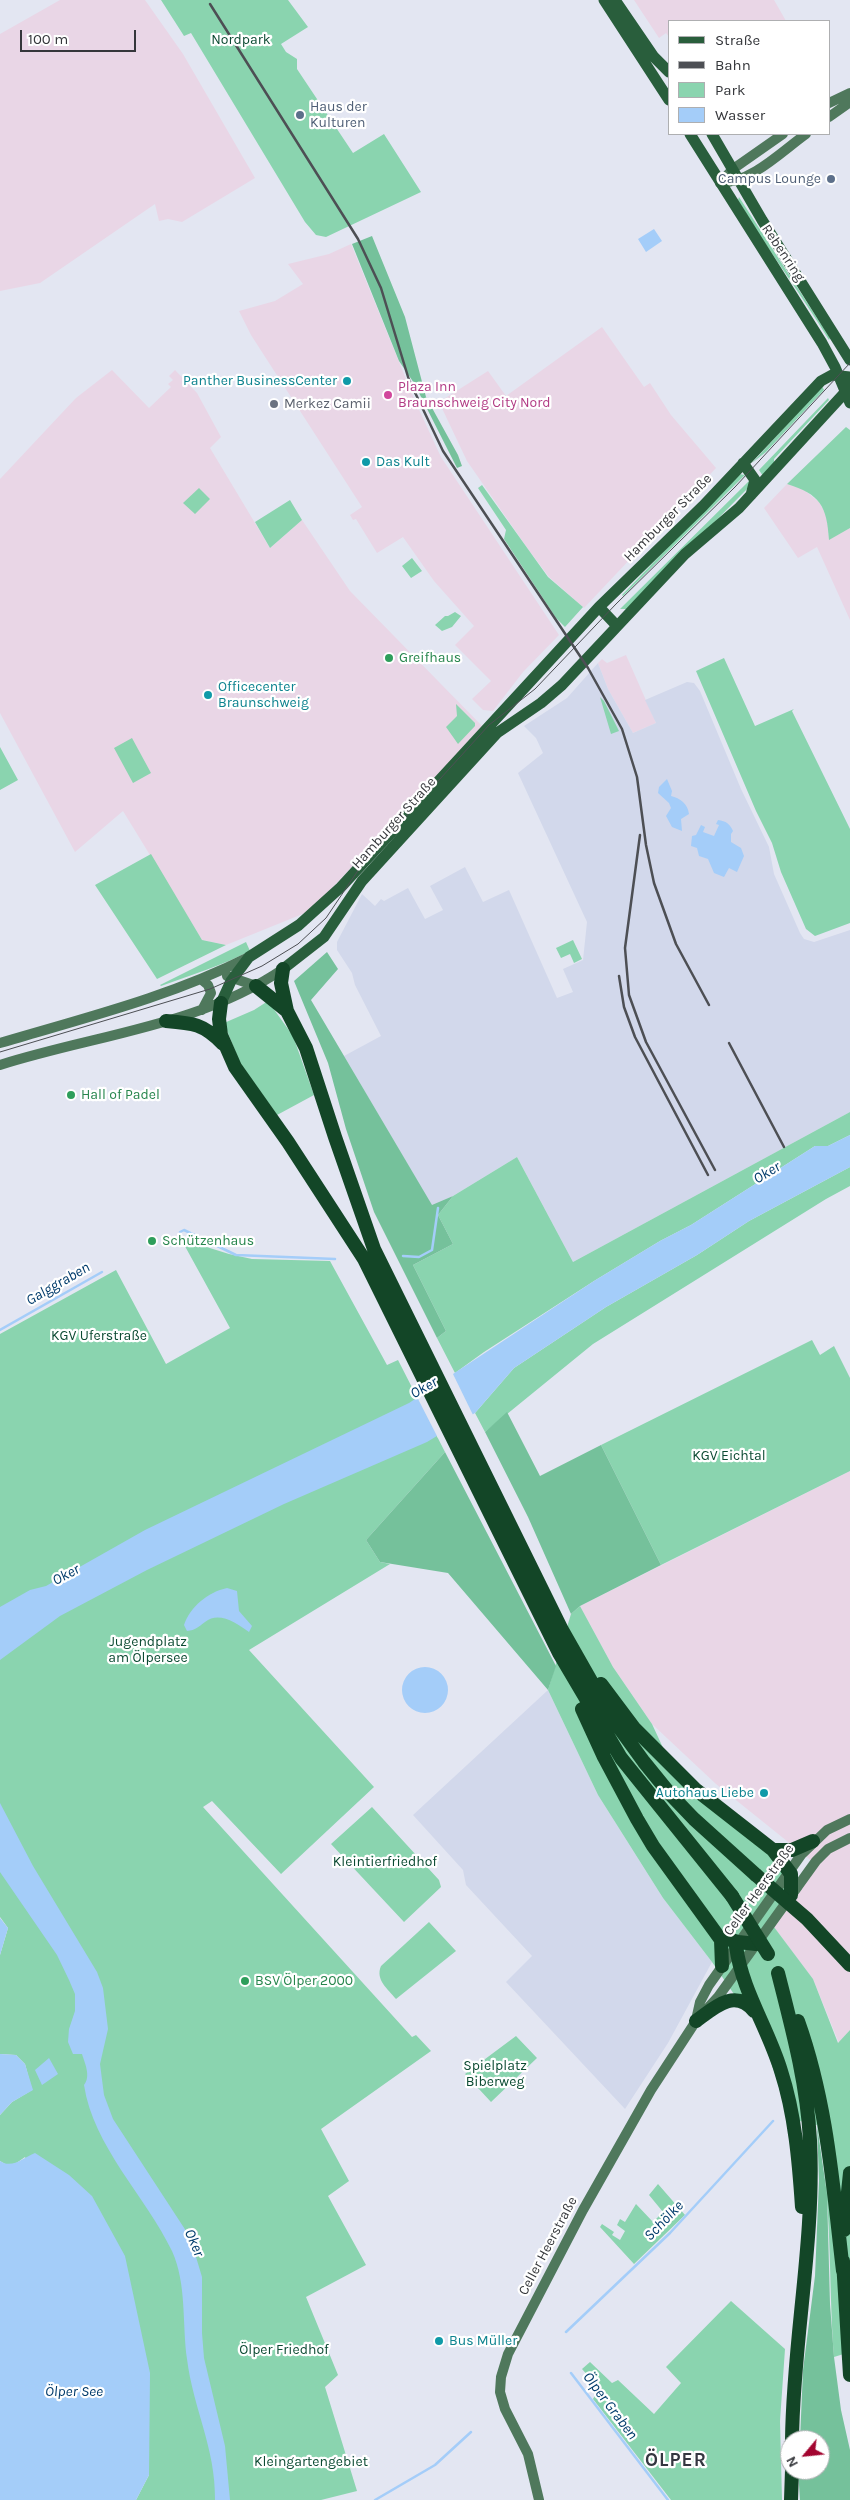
<!DOCTYPE html>
<html>
<head>
<meta charset="utf-8">
<style>
  body { margin:0 }
  #map { position:relative; width:850px; height:2500px; overflow:hidden; background:#e3e6f2; font-family:Karla,sans-serif }
  canvas { display:block }
  .legend { position:absolute; left:668px; top:20px; width:162px; height:115px; box-sizing:border-box; background:#fff; border:1px solid #aeafb1; margin:0; padding:6px 9px; list-style:none; font-size:15px; color:#35373b }
  .legend li { display:flex; align-items:center; gap:10px; height:25px }
  .legend b { width:25px; border:1px solid #aeafb1 }
  .north { position:absolute; left:780px; top:2430px; width:50px; height:50px; box-sizing:border-box; background:#fff; border:1px solid #aeafb1; border-radius:50%; rotate:242deg; font-size:14px; font-weight:700; line-height:20px; text-align:center; color:#35373b }
  .north::after { content:''; display:block; margin:auto; width:18px; height:22px; background:#a30530; clip-path:polygon(50% 0,100% 100%,50% 72%,0 100%) }
  .scale { position:absolute; left:20px; top:30px; width:116px; height:22px; box-sizing:border-box; border:2px solid #35373b; border-top:0; padding-left:6px; font-size:15px; line-height:18px; white-space:nowrap; color:#35373b; -webkit-text-stroke:4px #fff; paint-order:stroke }
</style>
</head>
<body>
<div id="map">
<canvas width="850" height="2500"></canvas>
<ul class="legend">
<li><b style="height:6px;background:#295e3c"></b>Straße</li>
<li><b style="height:6px;background:#4d4f54"></b>Bahn</li>
<li><b style="height:14px;background:#8ad4af"></b>Park</li>
<li><b style="height:14px;background:#a4cdf9"></b>Wasser</li>
</ul>
<div class="north">N</div>
<div class="scale">100 m</div>
</div>
<script>
const c = document.querySelector('canvas').getContext('2d');
c.lineJoin = 'round';
function fillPath(path, color) { c.fillStyle = color; c.fill(path, 'evenodd'); }
function trace(path, color, width, dash) { c.strokeStyle = color; c.lineWidth = width; c.lineCap = dash ? 'butt' : 'round'; c.setLineDash(dash || []); c.stroke(path); }
function label(font, color, halo, rows, align = 'center') {
  c.font = font + ' Karla,sans-serif'; c.lineWidth = 4.5; c.setLineDash([]); c.textBaseline = 'middle'; c.strokeStyle = halo; c.fillStyle = color; for (const [text, x, y, turn = 0] of rows) {
    c.save(); c.translate(x, y); c.rotate((+turn || 0) * Math.PI / 180); c.textAlign = isNaN(turn) ? turn : align; if (halo) c.strokeText(text, 0, 0); c.fillText(text, 0, 0); c.restore();
  }
}
fillPath(new Path2D(`
  M60,0h85l38,54 72,124 -73,44 -14,-3 -9,2 -4,-17 -115,79 -40,8v-257z
  M634,0h140l12,21h-117v16l-3,-4 -7,5z
  M351,244l64,157 26,56 118,178 -36,37 -30,39 -10,-1 -11,-11 19,-18 -36,-36 19,-19 -40,-45 -31,-44 -26,16 -21,-34 -3,1 -3,-5 12,-8 -111,-172 -12,-24 36,-10 28,-17 -15,-20 41,-10z
  M602,327l42,60 6,-4 21,32 45,53 -132,140 -35,-31 -21,-28 -61,-88 -28,-59 49,-31 18,25z
  M112,370l37,38 22,-21 -3,-3 5,-4 -4,-4 6,-6 22,23 24,44 -11,11 60,100 32,-28 48,71 134,137 -174,183 -84,34 -24,-5 -79,-129 -48,41 -75,-139v-234l76,-81z
  M787,484l16,5 16,13 8,14 2,23 21,-11v92l-33,-73 -19,11 -34,-50z
  M626,655l30,68 -23,10 -25,-44 -10,-26 4,-4 5,4z
  M850,1471v559l-11,13 -26,-64 -39,-52 44,-61 -102,-82 -64,-60 -39,-57 -33,-61z`), '#e9d6e6');
fillPath(new Path2D(`
  M598,663l10,26 25,44 23,-10 -11,-23 42,-18 7,1 6,8 41,98 28,58 5,27 26,59 4,6 10,3 36,-12v182l-277,150 -56,-105 -64,39 -21,10 -88,-150 37,-20 -26,-51 -3,-12 -15,-23v-8l25,-48 13,12 6,-7 3,2 24,-13 17,31 18,-9 -13,-24 35,-19 18,35 26,-12 48,108 16,-6 -10,-23 20,-9 4,-38 -69,-149 25,-20 -7,-15 -12,-12 43,-28z
  M548,1690l50,105 65,103 49,64 -44,81 -43,66 -119,-127 26,-26 -66,-71 -3,-15 -50,-55z`), '#d2d8eb');
fillPath(new Path2D(`
  M161,0h127l20,27 -27,17 5,8 11,7v10l56,84 31,-19 37,58 -95,45 -10,-2 -11,-13 -114,-189 -7,3z
  M739,197l91,141 -1,2c-29,-48 -63,-92 -91,-140z
  M822,386l2,4 -58,62 -14,11z
  M828,398l1,2 -55,59v5l-11,12 -4,-6z
  M846,427l4,3v98l-21,12c-2,-34 -9,-46 -42,-56z
  M739,474l6,1 -122,121 -1,-1z
  M750,480l-2,8 -119,121h-9z
  M482,485l66,92 35,30 -18,20 -9,-9 -52,-79 2,-9 -28,-42z
  M199,488l11,11 -15,15 -12,-11z
  M290,500l12,20 -32,28 -15,-26z
  M412,558l10,13 -11,7 -9,-12z
  M455,612l6,4 -9,11 -10,4 -7,-6 10,-9h3z
  M724,658l31,68 39,-17 -2,2 58,118v94l-35,13 -9,-7 -25,-57 -9,-29 -16,-32 -60,-140z
  M600,697l4,4 15,30 -8,3z
  M456,704l19,19v3l-17,18 -12,-17 11,-11z
  M132,738l19,35 -18,10 -19,-35z
  M0,747l18,33 -18,10z
  M151,854l51,86 24,5 -69,34 -62,-94z
  M573,940l9,19 -8,4 -4,-9 -9,4 -5,-10z
  M246,942l4,9c-29,15 -59,24 -89,35l-1,-1z
  M268,1001l25,35 21,59 -37,20 -37,-52 -16,-40 30,-13z
  M850,1112v23l-22,11h-13l-124,79 -31,16 -66,40 -110,71 -29,21 -18,-35 9,-7 -33,-66 40,-21 -15,-29 15,-19 64,-39 56,105z
  M850,1167v19l-24,13 -233,145 -108,88 -10,-19 39,-45 92,-61 91,-52 52,-34z
  M181,1239l48,15 23,5 78,2 57,104 11,-5 47,92 -79,88 14,22 10,2 -141,86 125,137 -93,87 -69,-73 -9,6 209,230 4,-2 15,16 -110,78 28,52 -21,15 38,69 -60,32 32,78 -13,12 32,104 -36,9h-185l13,-25 -124,-318 -10,7h-10l-5,-3v-46l12,-13 20,-12 -7,-26 -9,-9 -16,-1v-99l8,-27 -8,-11v-583l116,-64 50,94 64,-36z
  M812,1340l8,15 14,-9 16,32v93l-189,94 -60,-120z
  M580,1606l33,61 39,57 26,56 97,76 27,33 -28,38 39,52 25,64 12,-13v322l-16,5c-6,-77 -1,-156 -17,-232l-30,-7 -10,-38 -14,-41 -12,-25 -11,-11 -28,-41 -49,-64 -65,-103 -50,-105 23,-76z
  M372,1807l67,73 2,7 -37,35 -73,-78z
  M429,1922l27,29 -60,48c-8,-10 -21,-19 -15,-33z
  M516,2036l21,22 -46,44 -26,-28z
  M658,2184l27,31 -51,49 -34,-37 2,-3 12,8 -2,3 8,5 5,-9 -8,-6 3,-6 5,3 11,-18 17,18 10,-10 -14,-17z
  M731,2301l54,48 -5,72 2,79h-111l-78,-101 6,-11 -17,-19 8,-7 22,21 6,-3 36,34 27,-31 -15,-16z`), '#8ad4af');
fillPath(new Path2D(`
  M372,236l33,81 21,80 32,58 4,11 -5,2 -43,-85 -15,-22 -47,-117z
  M327,952l11,17 -27,31 121,205 21,-9 -15,19 15,29 -40,21 33,66 -9,7 -63,-126 -28,-83 -18,-66 -34,-82z
  M507,1412l33,64 61,-31 60,120 -81,41 -9,8 -43,-97 -43,-85z
  M445,1452l111,214 -8,24 -100,-117 -68,-11 -14,-22z
  M817,2125l10,69 3,110 4,53 7,53 9,40v50h-50l-2,-30h22v-30h-20l3,-70 12,-94 4,-95z`), '#75c19b');
fillPath(new Path2D(`
  M654,229l8,12 -16,11 -8,-13z
  M667,779l5,12 -1,5c9,2 17,8 18,18l-8,5 1,12 -10,-4 -6,-11 5,-8 -2,-5 -11,-10 1,-6z
  M718,820c8,1 12,4 15,11l-2,3v8l10,6 3,8 -7,16 -8,-4 -5,9 -10,-4 -6,-14 -9,-3 -2,-8 -6,-2 1,-10 4,-1 5,-10 4,2 -2,5 11,4 5,-11 -3,-1z
  M850,1135v32l-101,54 -52,34 -91,52 -92,61 -39,45 -48,29 -143,62 -137,66 -87,46 -60,44v-53l30,-17 16,-4 99,-56 264,-127 185,-122 66,-40 31,-16 124,-79h13z
  M227,1588l10,3 2,20 13,15 -3,6c-13,-9 -30,-21 -44,-10 -7,5 -9,8 -18,9l-3,-6c6,-18 24,-33 43,-37z
  M402 1690a23 23 0 1 1 46 0a23 23 0 1 1-46 0Z
  M0,1803l33,63 64,106 6,16 5,41 -8,35 4,31 9,24 77,118 12,40v56l2,25 21,88 5,54h-15c1,-51 -22,-92 -28,-141 -5,-35 0,-75 -15,-108 -26,-54 -79,-105 -88,-166 7,-9 1,-21 -2,-31h-9l-5,-12 1,-13 6,-18v-17l-6,-14 -12,-25 -57,-83z
  M0,1918l8,10 -8,27z
  M0,2054l16,1 9,9 8,26 -21,12 -12,13z
  M49,2058l9,16 -16,11 -7,-15z
  M35,2153l34,22 23,21 33,60 25,117 -1,102 -13,25h-136v-339c12,8 23,-3 35,-8z`), '#a4cdf9');
fillPath(new Path2D(`
  M452,1372l22,45 -36,21 -22,-43z`), '#e3e6f2');
trace(new Path2D(`
  M180,1232l4,-2 52,25 99,4
  M403,1256l16,1 13,-7 6,-42
  M0,1330l102,-58
  M566,2332l104,-99 103,-112
  M571,2373l97,127
  M375,2500l60,-35 36,-33`), '#a4cdf9', 2.5);
trace(new Path2D(`
  M829,103l21,-10
  M829,117l21,-15
  M720,183c32,-1 61,-31 86,-49
  M720,183l13,-14 50,-35
  M227,976l29,10
  M202,980l6,5 3,8 -9,17
  M0,1043c84,-25 170,-46 249,-86
  M0,1065c94,-30 200,-39 283,-96
  M696,2020l4,-18 9,-17 92,-130 26,-25 23,-11
  M539,2500l-11,-46 -23,-45 -5,-17 1,-15 7,-23 75,-144 68,-120 45,-69 22,-24 98,-136 12,-12 22,-11`), '#4f785c', 10);
trace(new Path2D(`
  M604,0l65,100
  M615,0l39,57 15,15
  M690,134l132,209 13,24 15,36
  M712,134l50,86 88,140
  M743,463l12,17 -4,15
  M599,607l18,19
  M283,969l41,-32 38,-56 135,-148 44,-30 21,-18 123,-131 54,-46 111,-121
  M221,1003l10,-22 18,-24 50,-32 42,-38 258,-280 104,-101 118,-125 11,-6 18,2`), '#295e3c', 11);
trace(new Path2D(`
  M283,969l-2,14 6,28 19,37 29,89 39,112 188,381 50,88 32,44 26,32 24,25 62,56
  M256,986l31,25
  M221,1003l-2,16 2,16 14,32 53,75 76,117 195,394 62,105 111,138
  M166,1021c27,2 38,3 57,23
  M601,1684l33,44 61,61 78,61 18,24v21
  M582,1709l22,48 33,62 16,27 68,94 1,26
  M773,1850h19l21,-9
  M728,1939l10,3 18,2
  M736,1946c6,45 32,82 45,125 14,43 18,91 21,136
  M778,1973c14,55 29,110 32,167 5,101 -17,200 -18,300
  M696,2021c19,-14 39,-33 58,-10
  M798,2021c29,81 35,165 45,250
  M844,2230l6,-57
  M843,2261l7,114
  M791,2500l1,-30`), '#134627', 14);
trace(new Path2D(`
  M0,1052l210,-63 52,-23 36,-22 28,-26 35,-52 128,-141 46,-36 81,-85 119,-117 115,-124`), '#4d4f54', 1);
trace(new Path2D(`
  M210,4l148,235 23,49 28,92 34,71 145,217 34,61 15,48 9,68 8,38 22,61 33,61
  M640,835l-15,113 4,47 17,47 69,128
  M619,976l5,31 11,30 73,138
  M729,1043l55,104`), '#4d4f54', 2.5);
trace(new Path2D(`
  M756,1875l51,44 43,46
  M732,1896l36,58`), '#134627', 14);
for (const [x, y, r, color] of [
  [300,115,5,"#5c6f8a"],
  [831,179,5,"#5c6f8a"],
  [347,381,5,"#0f9aa8"],
  [388,395,5,"#d1479c"],
  [274,404,5,"#6b7280"],
  [366,462,5,"#0f9aa8"],
  [389,658,5,"#2e9e5b"],
  [208,695,5,"#0f9aa8"],
  [71,1095,5,"#2e9e5b"],
  [152,1241,5,"#2e9e5b"],
  [764,1793,5,"#0f9aa8"],
  [245,1981,5,"#2e9e5b"],
  [439,2341,5,"#0f9aa8"]
]) { const dot = new Path2D(); dot.arc(x, y, r, 0, 2 * Math.PI); c.fillStyle = color; c.fill(dot); trace(dot, '#fff', 2); }
label('14px', '#0b4a32', '#fff', [
  ["Nordpark",241,40],
  ["KGV Uferstraße",99,1336],
  ["KGV Eichtal",729,1456],
  ["Jugendplatz",148,1642],
  ["am Ölpersee",148,1658],
  ["Kleintierfriedhof",385,1862],
  ["Spielplatz",495,2066],
  ["Biberweg",495,2082],
  ["Ölper Friedhof",284,2350],
  ["Kleingartengebiet",311,2462]
]);
label('14px', '#4e5e75', '#fff', [
  ["Haus der",310,107],
  ["Kulturen",310,123],
  ["Campus Lounge",821,179,"right"]
], 'left');
label('14px', '#35373b', '#fff', [
  ["Rebenring",783,253,56],
  ["Hamburger Straße",668,518,-45],
  ["Hamburger Straße",394,823,-48],
  ["Celler Heerstraße",759,1890,-54],
  ["Celler Heerstraße",548,2246,-62]
]);
label('14px', '#0d838f', '#fff', [
  ["Panther BusinessCenter",337,381,"right"],
  ["Das Kult",376,462],
  ["Officecenter",218,687],
  ["Braunschweig",218,703],
  ["Autohaus Liebe",754,1793,"right"],
  ["Bus Müller",449,2341]
], 'left');
label('14px', '#b23c85', '#fff', [
  ["Plaza Inn",398,387],
  ["Braunschweig City Nord",398,403]
], 'left');
label('14px', '#5b616d', '#fff', [
  ["Merkez Camii",284,404]
], 'left');
label('14px', '#27864d', '#fff', [
  ["Greifhaus",399,658],
  ["Hall of Padel",81,1095],
  ["Schützenhaus",162,1241],
  ["BSV Ölper 2000",255,1981]
], 'left');
label('italic 15px', '#003b6b', '#fff', [
  ["Oker",767,1173,-31],
  ["Galggraben",58,1284,-30],
  ["Oker",424,1388,-30],
  ["Oker",66,1575,-28],
  ["Schölke",664,2221,-46],
  ["Oker",194,2243,67],
  ["Ölper See",74,2392],
  ["Ölper Graben",610,2406,53]
]);
c.letterSpacing = '1px';
label('bold 19px', '#343740', '#fff', [
  ["ÖLPER",676,2461]
]);
c.letterSpacing = '0px';
</script>
</body>
</html>
